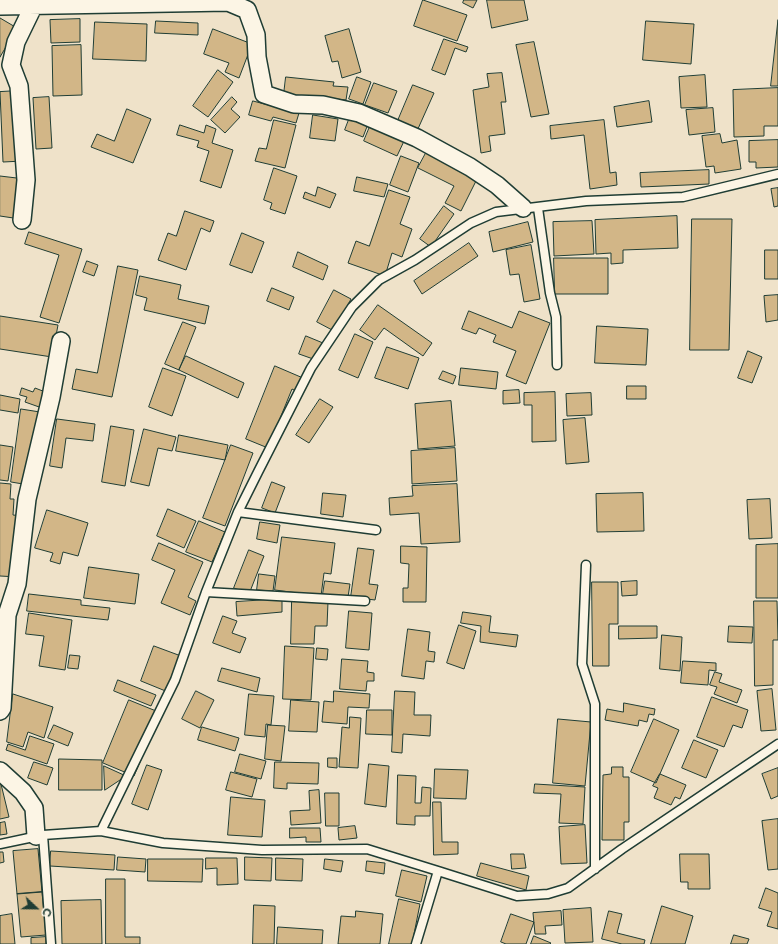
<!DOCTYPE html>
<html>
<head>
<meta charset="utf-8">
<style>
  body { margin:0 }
  #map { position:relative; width:778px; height:944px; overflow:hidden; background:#efe2c9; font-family:"Playpen Sans",sans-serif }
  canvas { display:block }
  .north { position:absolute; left:16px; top:888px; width:40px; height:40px; -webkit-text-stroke:3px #fcf5e5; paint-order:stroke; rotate:112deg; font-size:11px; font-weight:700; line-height:16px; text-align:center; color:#1f3d34 }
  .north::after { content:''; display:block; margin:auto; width:14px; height:18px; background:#1f3d34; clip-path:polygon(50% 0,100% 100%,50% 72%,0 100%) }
</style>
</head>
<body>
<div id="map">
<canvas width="778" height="944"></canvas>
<div class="north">С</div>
</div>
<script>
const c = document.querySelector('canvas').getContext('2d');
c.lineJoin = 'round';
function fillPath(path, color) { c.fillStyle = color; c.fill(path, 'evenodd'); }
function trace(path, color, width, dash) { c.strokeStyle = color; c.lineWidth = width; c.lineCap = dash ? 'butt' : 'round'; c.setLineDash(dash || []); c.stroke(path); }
const building = new Path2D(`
  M423,0l44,15 -10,26 -43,-15z
  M464,0h13l-4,8 -10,-5z
  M487,0h37l4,20 -36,8z
  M0,18l17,10 -17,29z
  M80,19v23l-29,1 -1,-23z
  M778,20v66h-7z
  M156,21l42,2v12l-43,-2z
  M646,21l48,3 -3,40 -48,-4z
  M95,22l52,2 -1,37 -53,-2z
  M213,29l39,15 -13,34 -14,-6 4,-9 -25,-9z
  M349,29l12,43 -19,6 -4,-17 -6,1 -7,-26z
  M444,39l24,8 -2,5 -11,-4 -10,27 -13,-5z
  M534,42l15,72 -18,3 -15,-72z
  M81,45l1,50 -29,1 -1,-50z
  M218,70l15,12 -25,35 -15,-11z
  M502,73l4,29h-5l4,32 -16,2 2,15 -10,2 -8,-63 16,-3 -2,-13z
  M705,75l2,32 -26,1 -2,-31z
  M286,77l48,5 -1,4 15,1 -2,13 -62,-6z
  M357,77l14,5 -8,22 -14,-5z
  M374,83l23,8 -9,22 -23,-8z
  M413,85l21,8 -17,38 -20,-8z
  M778,88v38h-14v10l-30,1 -1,-47z
  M18,91l5,70 -20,1 -3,-70z
  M49,97l3,51 -16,1 -3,-51z
  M232,97l5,5 -6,7 9,8 -15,16 -14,-13z
  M253,101l46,12 -3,10 -23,-6 -2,4 -22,-6z
  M649,101l3,21 -35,5 -3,-20z
  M713,108l2,24 -26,3 -3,-25z
  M127,109l24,10 -18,44 -42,-16 6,-13 17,7z
  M313,115l25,4 -3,22 -25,-3z
  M350,117l18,7 -5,13 -18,-7z
  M274,120l22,5 -11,43 -30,-7 4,-13 7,1z
  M604,120l6,53 6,-1 1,13 -27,4 -6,-54 -33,4 -1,-13z
  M371,124l34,15 -8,17 -33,-15z
  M180,125l24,8 2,-8 10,4 -4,14 21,7 -12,38 -21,-7 9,-30 -12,-4 2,-6 -22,-6z
  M720,134l2,9 15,-3 4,29 -26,4 -1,-7 -8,1 -4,-31z
  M778,140v27l-22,1v-6h-7v-21z
  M426,153l51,26 -16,32 -16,-8 9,-17 -36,-18z
  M401,156l18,7 -11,29 -18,-7z
  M274,168l23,8 -12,38 -15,-5 2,-6 -8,-3z
  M709,170v14l-68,3 -1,-14z
  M0,176l25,3 -5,40 -20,-3z
  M357,177l31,7 -4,13 -30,-6z
  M318,187l18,7 -6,14 -27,-10 2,-6 10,4z
  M778,188v18l-4,1 -3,-18z
  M389,190l21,7 -10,27 12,5 -10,28 -10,-4 -7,23 -37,-13 8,-22 13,5z
  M444,206l10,8 -23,33 -11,-8z
  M185,211l29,10 -4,11 -9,-4 -15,42 -28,-10 10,-27 8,3z
  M677,216l1,32 -55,2v13l-12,1v-11l-15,1 -1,-34z
  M692,219h40l-3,131h-39z
  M592,221l2,33 -40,2 -1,-34z
  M528,222l5,20 -40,10 -4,-20z
  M29,232l53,17 -23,74 -19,-6 19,-62 -34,-11z
  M242,233l22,9 -12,31 -22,-8z
  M469,243l9,13 -56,38 -8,-13z
  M531,245l9,54 -16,3 -5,-28 -9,1 -4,-25z
  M765,250h13v29h-13z
  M298,252l30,14 -5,14 -30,-13z
  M554,258h54v36h-53z
  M87,261l11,4 -4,11 -11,-4z
  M118,266l20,4 -26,127 -40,-8 4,-20 21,4z
  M140,276l41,9 -3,14 31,7 -4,18 -61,-14 3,-12 -11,-3z
  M272,288l22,9 -5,13 -22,-9z
  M334,290l17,9 -17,32 -17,-9z
  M778,295v25l-12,2 -2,-26z
  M378,305l54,38 -9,13 -39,-28 -9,12 -15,-10z
  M469,311l43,17 7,-17 31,12 -24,61 -20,-8 10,-25 -23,-9 3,-7 -17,-7 -3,6 -14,-5z
  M0,316l58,9 -6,32 -52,-8z
  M183,322l13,5 -17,43 -14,-6z
  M597,326l51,3 -2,36 -51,-2z
  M355,334l18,8 -15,36 -19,-8z
  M306,336l17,7 -7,17 -17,-6z
  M387,347l32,11 -11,31 -33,-11z
  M748,351l14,6 -10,26 -14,-5z
  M186,356l58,27 -6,15 -59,-28z
  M275,366l28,12 -5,14 -6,-3 -24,59 -22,-9z
  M163,368l23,8 -14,40 -23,-9z
  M461,368l37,4 -2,17 -37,-4z
  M443,371l13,5 -3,8 -14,-5z
  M627,386h19v13h-19z
  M22,388l11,4 2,-4 13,5 -6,15 -17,-6 2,-5 -7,-2z
  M519,390l1,13 -17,1v-13z
  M555,392l1,49 -24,1v-37h-8v-12z
  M591,393l1,22 -25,1 -1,-22z
  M0,395l20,4 -2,14 -18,-3z
  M320,399l13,8 -24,36 -13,-8z
  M451,401l4,45 -37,3 -3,-45z
  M21,409l19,3 -11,73 -18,-3z
  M585,418l4,44 -23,2 -3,-44z
  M57,419l38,5 -2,17 -27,-3 -4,30 -12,-2z
  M111,426l23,4 -9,56 -23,-4z
  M144,429l32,8 -4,14 -14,-3 -9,38 -18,-4z
  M179,435l49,10 -3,15 -49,-9z
  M0,445l13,2 -5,34 -8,-1z
  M231,445l22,8 -28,73 -22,-8z
  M455,448l2,33 -45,3 -1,-33z
  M272,482l13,5 -10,26 -13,-5z
  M0,483l11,1 -1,15h4l-1,16 10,1 -5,61 -18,-1z
  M457,484l3,58 -39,2 -2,-31 -29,2 -1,-17 24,-2 -1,-10z
  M323,493l23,2 -3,22 -22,-3z
  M643,493l1,38 -47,1 -1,-38z
  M770,499l2,39 -23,1 -2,-39z
  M168,509l28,12 -12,27 -27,-12z
  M47,510l41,13 -10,33 -15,-4 -3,12 -10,-3 3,-8 -18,-5z
  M199,521l26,11 -13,30 -26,-10z
  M260,522l20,3 -3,18 -20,-4z
  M282,537l53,6 -4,31 -7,-1 -3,23 -46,-6z
  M159,543l44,19 -15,35 8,4 -6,14 -29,-12 14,-33 -23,-10z
  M778,544v54h-22v-53z
  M401,546l26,1 -1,55h-23v-14h5l1,-24 -8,-1z
  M358,548l16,2 -5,34 9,1 -3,15 -24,-3z
  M249,550l15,6 -15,38 -15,-6z
  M89,567l50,7 -4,30 -51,-6z
  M259,574l16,2 -2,15 -16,-1z
  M325,581l25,3 -2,13 -25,-3z
  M637,581v14l-15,1 -1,-14z
  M592,582h26v42h-9v42h-16z
  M29,594l52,6v5l29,3 -2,12 -81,-9z
  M282,599v13l-45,4 -1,-14z
  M292,601l36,1 -1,24h-12l-1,18h-23z
  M754,601h23l1,39h-5v45l-18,1z
  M349,611l23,2 -3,37 -23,-2z
  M463,612l28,4 -2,16 29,3 -2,12 -36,-5 1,-16 -20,-3z
  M29,613l43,7 -7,50 -26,-4 5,-30 -18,-2z
  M223,616l14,5 -5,12 14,5 -6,15 -27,-10z
  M459,625l17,6 -12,38 -17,-6z
  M619,626h38v12l-38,1z
  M729,626l24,1 -1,16 -24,-1z
  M408,629l22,3 -2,19 7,1 -1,10 -8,-1 -2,18 -22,-3z
  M662,635l20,2 -2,34 -20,-2z
  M154,646l27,10 -13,36 -27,-11z
  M285,646l29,2 -3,52 -28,-1z
  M317,648l11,1 -1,11 -11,-1z
  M70,655l10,1 -2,13 -10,-1z
  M342,659l26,2 -1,11 7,1v8h-7l-1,10 -26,-2z
  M683,661l33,2v8l-7,-1 -1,15 -27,-2z
  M222,668l38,10 -3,14 -39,-11z
  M715,672l7,2 -3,8 23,8 -5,13 -23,-9 3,-7 -7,-2z
  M118,680l38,15 -5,11 -37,-15z
  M772,689l4,41 -15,1 -4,-40z
  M196,691l18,9 -14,28 -18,-9z
  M334,691l36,3 -1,14 -21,-1 -1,17 -25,-2 2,-21 9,1z
  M395,691l20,1 -1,23h17l-1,21 -27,-2 -1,19 -10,-1z
  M13,694l40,13 -9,31 -16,-6 -5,15 -16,-5z
  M249,694l25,2 -3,29 -5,-1 -1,13 -20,-2z
  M712,697l36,13 -6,18 -9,-3 -9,22 -27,-10z
  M129,700l32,13 -27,63 -31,-13z
  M291,700l28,2 -2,30 -28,-1z
  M624,703l31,6 -1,6 -5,-1 -2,8 -8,-2 -1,6 -33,-6 2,-11 16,3z
  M367,710h25v25l-26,-1z
  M350,717l11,1 -3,50 -19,-1 3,-40 7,1z
  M558,719l33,3 -6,64 -32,-3z
  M654,719l25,11 -23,53 -25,-11z
  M54,725l19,8 -5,13 -20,-8z
  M268,725l17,1 -4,35 -16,-2z
  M202,727l37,11 -4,13 -37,-11z
  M30,736l24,8 -7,20 -41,-14 2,-6 17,6z
  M694,740l24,10 -12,28 -24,-10z
  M240,754l26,7 -5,18 -26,-7z
  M328,758h9v10l-9,-1z
  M59,759l43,1v30h-43z
  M34,762l19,6 -6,17 -19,-7z
  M275,762l44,1 -1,21 -31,-1v6l-13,-1z
  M369,764l20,2 -3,41 -21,-3z
  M147,765l15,5 -14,40 -16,-6z
  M104,766l22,10 -21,14z
  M612,767h11v10h6v45h-5v18h-22l1,-65 8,-1z
  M778,768v28l-7,3 -9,-25z
  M435,769l33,1 -2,29 -32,-1z
  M231,772l26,7 -5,18 -26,-7z
  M660,774l26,11 -6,14 -5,-2 -4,8 -17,-7 4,-10 -5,-2z
  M398,775l18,1 -1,27h6l1,-16 9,1 -1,28h-15v9l-18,-1z
  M0,780l9,37 -9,2z
  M535,784l50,3 -2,37 -24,-1 2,-29 -27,-1z
  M319,790l2,33 -30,2 -1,-14 20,-1 -1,-19z
  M325,793h14v33h-13z
  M231,797l34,3 -3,37 -34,-2z
  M433,802h8l1,40h16v12l-24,1z
  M778,819v50l-10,1 -6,-49z
  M5,822l2,12 -7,1v-12z
  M585,825l2,38 -26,1 -2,-37z
  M355,826l2,12 -18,2 -1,-12z
  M290,828h30l1,14h-15v-5l-16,1z
  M38,849l4,43 -25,2 -4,-43z
  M51,851l64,4 -1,15 -64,-4z
  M0,852h3l1,10 -4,1z
  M511,854h13l2,14 -14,1z
  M680,854h29l1,35h-22v-7h-7z
  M118,857l28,2 -1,13 -28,-2z
  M245,857l27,1 -1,23 -26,-1z
  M206,858h31l1,26 -21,1v-17l-11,1z
  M276,858l27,1 -1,22 -26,-1z
  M148,859h55l-1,23 -54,-1z
  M325,859l18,2 -2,11 -17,-3z
  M367,861l18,2 -1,11 -18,-3z
  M481,863l48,13 -3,14 -49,-14z
  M402,870l25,6 -6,26 -25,-6z
  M106,879h19v58h15v7h-34z
  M766,888l12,5v36l-11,-3 5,-14 -13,-4z
  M42,892l4,43 -25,2 -4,-43z
  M399,899l21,5 -8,40h-23z
  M101,900l1,44h-40l-1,-43z
  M254,905l21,1 -1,38h-21z
  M662,906l31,10 -8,28h-34z
  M591,908l2,34 -28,1 -2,-33z
  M356,911l27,3 -3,30h-42l3,-28 14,1z
  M561,911l1,14 -17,1 1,8h-11l-2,-21z
  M609,911l13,3 -5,19 28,7 -1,4h-22l-20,-5z
  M12,914l3,30h-15v-28z
  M511,914l23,8 -8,22h-20l-5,-2z
  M278,927l45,3 -1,14h-45z
  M734,935l15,4 -2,5h-16z
  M534,936l17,7 -1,1h-19z
  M46,937v7h-15v-6z`);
fillPath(building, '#d2b687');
trace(building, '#1f3d34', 1);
const lane = new Path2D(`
  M538,208l12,85 6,24 1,48
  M238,512l138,18
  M586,565l-4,99 13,40v165
  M206,592l159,9
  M101,831l62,12 99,7 105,-1 71,22
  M43,835l8,109
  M0,844l43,-9 58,-4 74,-151 31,-88 32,-80 20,-40 53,-104 41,-61 27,-27 36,-20 56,-37 25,-11 90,-11 97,-4 95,-23
  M416,944l22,-73 79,25 31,-2 20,-6 54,-39 156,-105`);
const street = new Path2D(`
  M0,6l228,-4 19,8 9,25 1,22 7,37 30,10 29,1 36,8 58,25 53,29 27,18 26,23
  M22,220l4,-40 -7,-94 -8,-21 5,-23 17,-35
  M0,711l2,-3 5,-93 10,-31 10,-85 24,-102 10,-56
  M0,771l23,21 11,16 2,28`);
trace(lane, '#1f3d34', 11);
trace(street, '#1f3d34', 20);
trace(lane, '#fcf5e5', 8);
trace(street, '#fcf5e5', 17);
</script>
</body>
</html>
